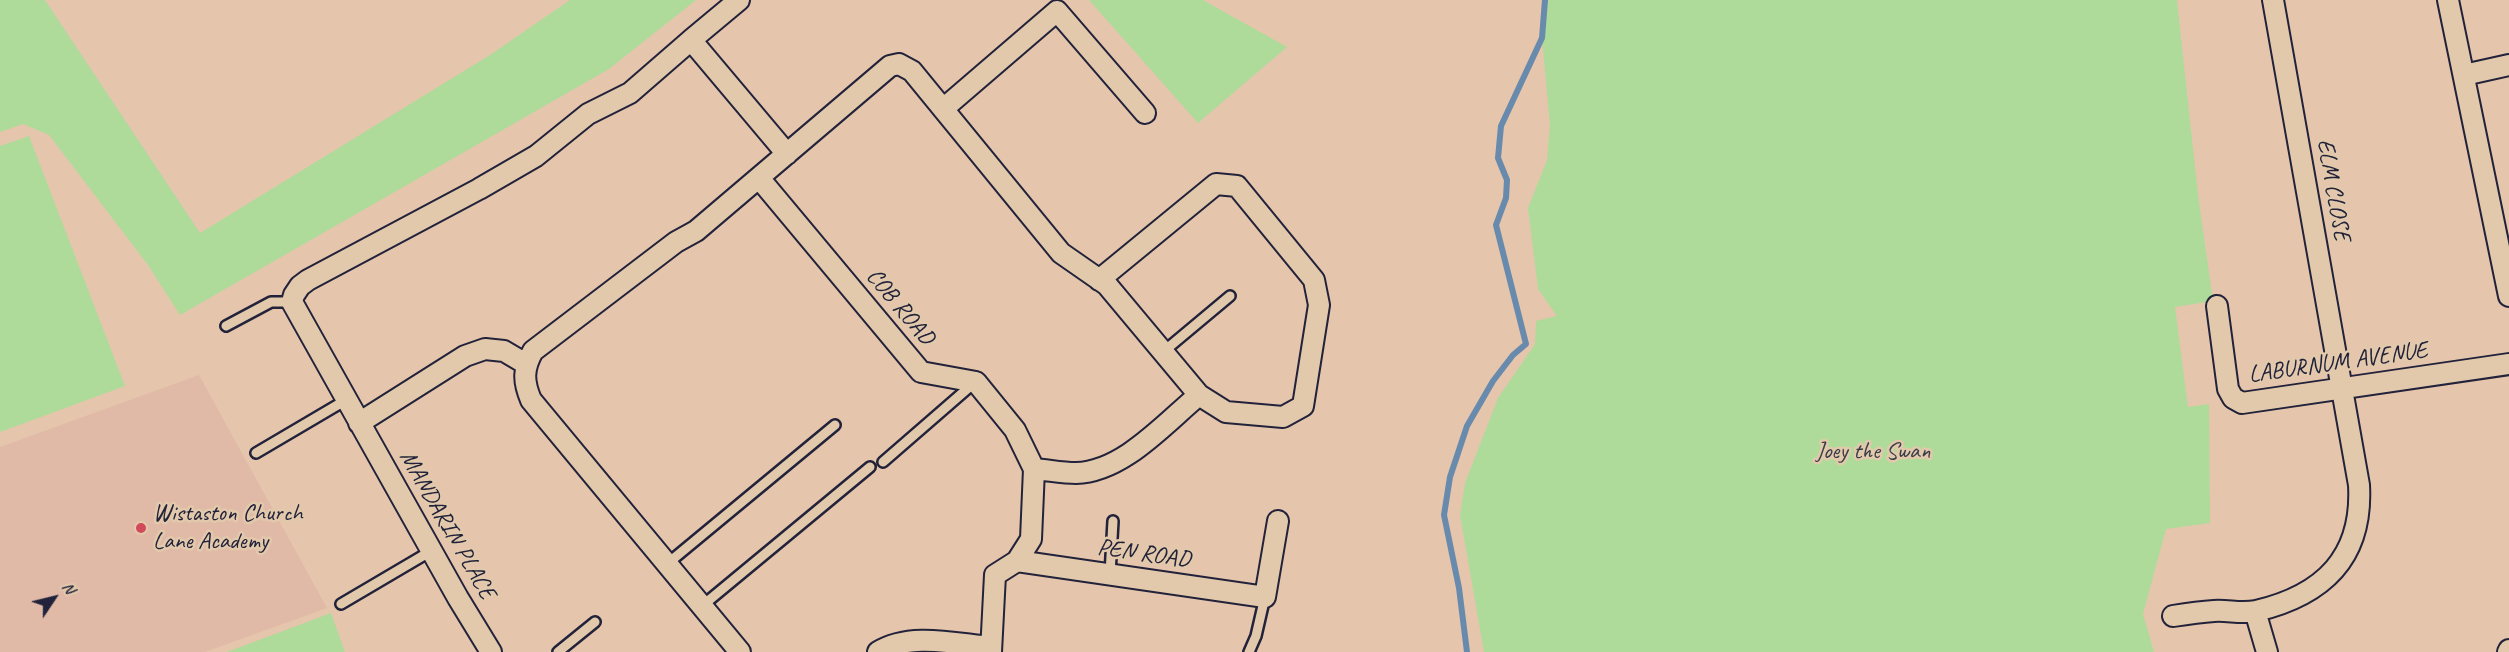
<!DOCTYPE html>
<html>
<head>
<meta charset="utf-8">
<style>
  body { margin:0 }
  #map { position:relative; width:2509px; height:652px; overflow:hidden; background:#e5c5ab; font-family:Caveat,sans-serif }
  canvas { display:block }
  .north { position:absolute; left:24px; top:568px; width:60px; height:60px; -webkit-text-stroke:4px #e3c9ab; paint-order:stroke; rotate:55deg; font-size:16px; font-weight:700; line-height:24px; text-align:center; color:#22223b }
  .north::after { content:''; display:block; margin:auto; width:21px; height:27px; background:#22223b; clip-path:polygon(50% 0,100% 100%,50% 72%,0 100%) }
</style>
</head>
<body>
<div id="map">
<canvas width="2509" height="652"></canvas>
<div class="north">N</div>
</div>
<script>
const c = document.querySelector('canvas').getContext('2d');
c.lineJoin = 'round';
function fillPath(path, color) { c.fillStyle = color; c.fill(path, 'evenodd'); }
function trace(path, color, width, dash) { c.strokeStyle = color; c.lineWidth = width; c.lineCap = dash ? 'butt' : 'round'; c.setLineDash(dash || []); c.stroke(path); }
function label(font, color, halo, rows, align = 'center') {
  c.font = font + ' Caveat,sans-serif'; c.lineWidth = 5; c.setLineDash([]); c.textBaseline = 'middle'; c.strokeStyle = halo; c.fillStyle = color; for (const [text, x, y, turn = 0] of rows) {
    c.save(); c.translate(x, y); c.rotate((+turn || 0) * Math.PI / 180); c.textAlign = isNaN(turn) ? turn : align; if (halo) c.strokeText(text, 0, 0); c.fillText(text, 0, 0); c.restore();
  }
}
fillPath(new Path2D(`
  M199,375l128,233 -122,44h-205v-205z`), '#e0baa7');
fillPath(new Path2D(`
  M0,0h45l155,233 290,-178 80,-55h126l-87,69 -429,246 -32,-50 -99,-130 -26,-11 -23,8z
  M1089,0h114l84,47 -89,76z
  M1546,0h631l21,195 15,106 -38,6 13,100 21,-3 1,119 -44,6 -23,85 11,38h-670l-24,-137 5,-32 33,-85 37,-54 1,-23 21,-5 -19,-27 -10,-81 19,-48 3,-35 -8,-87 2,-36z
  M29,136l96,250 -125,46v-286z
  M331,613l14,39h-118z`), '#aedb9a');
trace(new Path2D(`
  M1467,652l-8,-64 -15,-73 6,-38 17,-51 26,-45 20,-26 13,-11 -30,-119 10,-27 1,-18 -9,-22 3,-32 41,-88 3,-38`), '#688aac', 6);
const lane = new Path2D(`
  M226,326l45,-24h21
  M1163,352l67,-56
  M256,453l90,-53
  M883,462l91,-79
  M667,564l168,-139
  M1110,574l3,-53
  M341,604l90,-53
  M702,606l168,-139
  M558,652l37,-30
  M1249,652l7,-16 9,-39`);
const street = new Path2D(`
  M739,0l-48,40 96,114
  M2448,0l61,296
  M2464,75l45,-10
  M943,109l114,-98 88,102
  M759,178l162,194 55,10 39,48 19,39 -3,70 -14,22 -22,14 -4,77
  M1099,280l117,-96 21,2 77,94 5,25 -16,101 -20,11 -57,-5 -27,-17
  M2217,306l11,83 5,9 9,5 267,-39
  M359,423l106,-67 20,-7 19,2 22,13
  M1017,561l248,36 13,-76
  M2255,611l12,41
  M2173,616c13,-2 27,-4 41,-5 14,-1 28,3 42,0 68,-16 107,-54 103,-126l-86,-485
  M491,652l-33,-54 -166,-296 2,-7 6,-9 8,-6 171,-91 57,-33 52,-42 42,-21 61,-53
  M740,652l-209,-252c-8,-19 -8,-31 2,-49l143,-109 20,-11 194,-165 9,-2 13,7 149,182 46,32 92,110c-34,28 -76,77 -123,78 -14,0 -28,-3 -42,-4
  M878,652c32,-20 78,-8 113,-5
  M2508,652l1,-2`);
trace(lane, '#22223b', 14);
trace(street, '#22223b', 24);
trace(lane, '#e3c9ab', 9);
trace(street, '#e3c9ab', 20);
for (const [x, y, r, color] of [
  [141,528,6,"#d1495b"]
]) { const dot = new Path2D(); dot.arc(x, y, r, 0, 2 * Math.PI); c.fillStyle = color; c.fill(dot); trace(dot, '#e3c9ab', 2); }
label('24px', '#22223b', '#e3c9ab', [
  ["ELM CLOSE",2333,190,80],
  ["COB ROAD",900,307,50],
  ["LABURNUM AVENUE",2338,363,-8],
  ["MANDARIN PLACE",447,525,60],
  ["PEN ROAD",1144,554,8]
]);
label('24px', '#373e49', '#e3c9ab', [
  ["Joey the Swan",1873,452]
]);
label('24px', '#22223b', '#e3c9ab', [
  ["Wistaston Church",153,514],
  ["Lane Academy",153,542]
], 'left');
</script>
</body>
</html>
